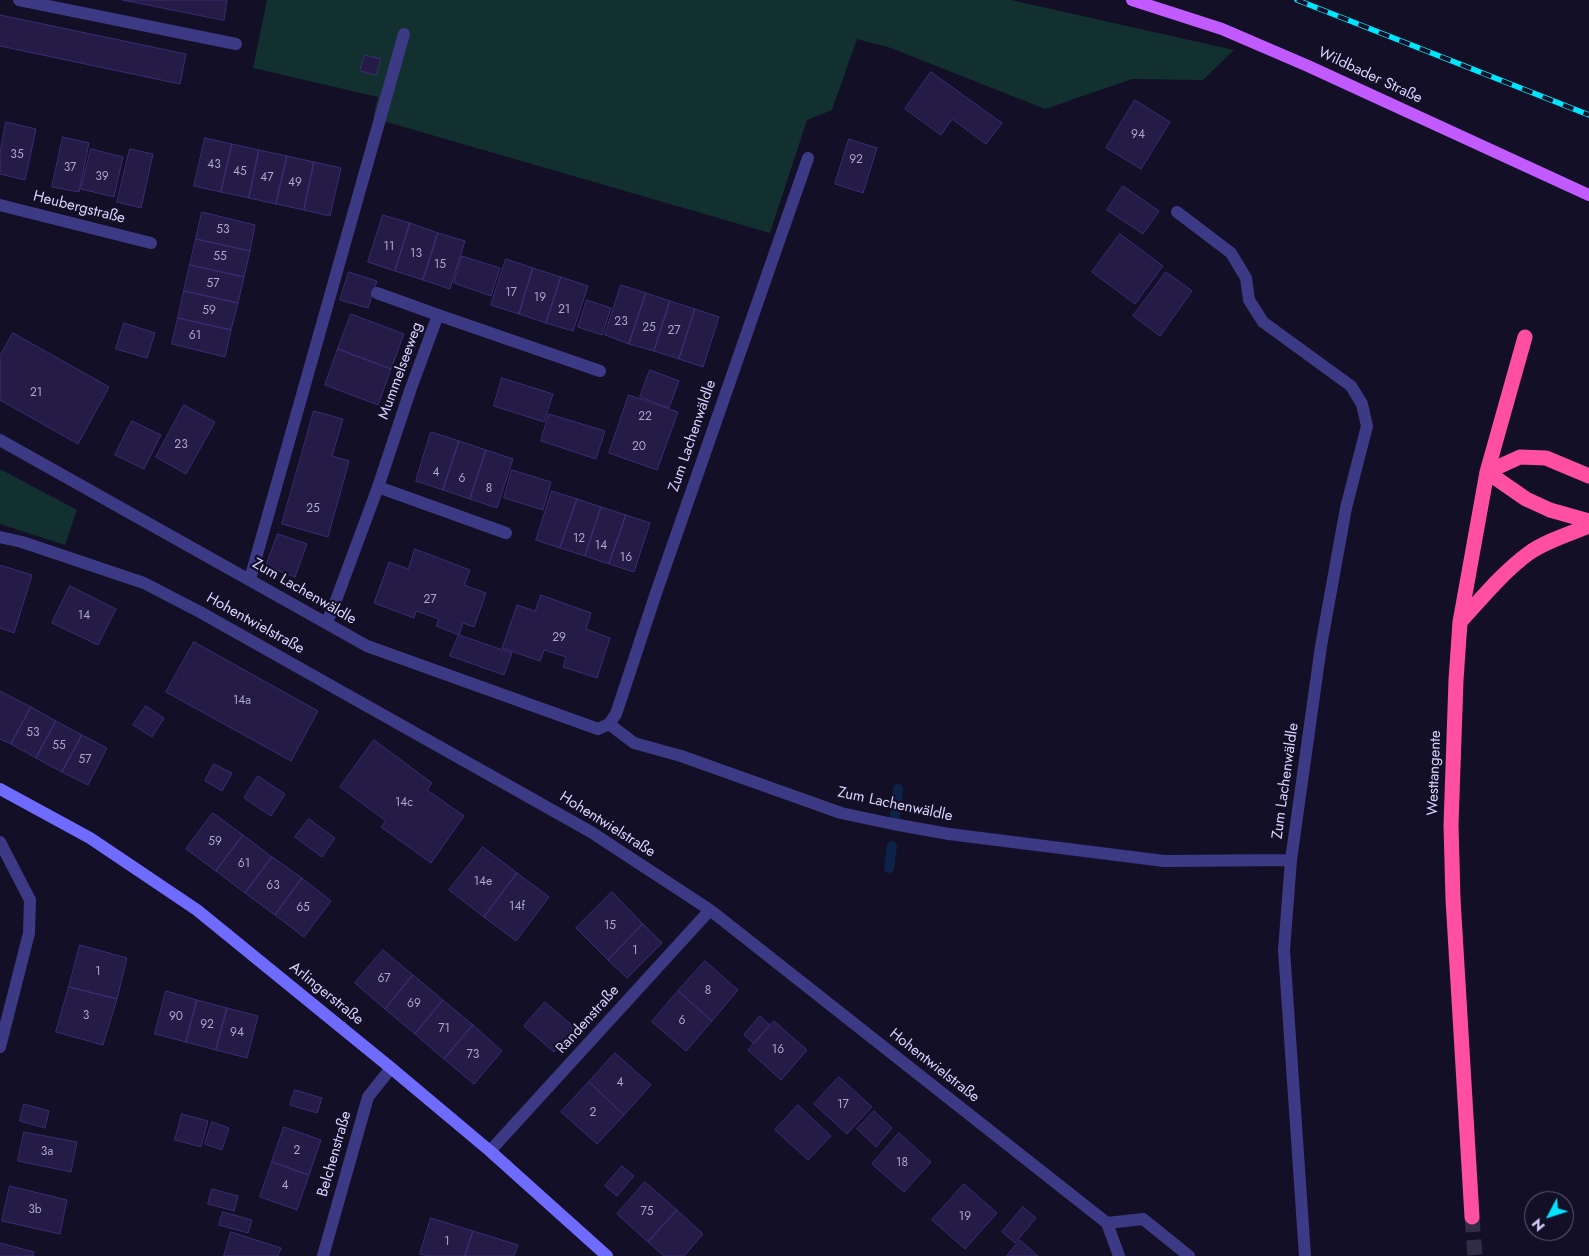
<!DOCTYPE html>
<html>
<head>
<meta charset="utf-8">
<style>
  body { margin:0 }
  #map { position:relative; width:1589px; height:1256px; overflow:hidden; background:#130f26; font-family:Jost,sans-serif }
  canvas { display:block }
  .north { position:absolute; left:1524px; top:1191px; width:50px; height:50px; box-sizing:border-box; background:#130f26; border:1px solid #625e7d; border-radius:50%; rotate:230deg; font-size:14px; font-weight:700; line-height:20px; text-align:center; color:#d9d4ff }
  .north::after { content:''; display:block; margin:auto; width:18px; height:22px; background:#00e5ff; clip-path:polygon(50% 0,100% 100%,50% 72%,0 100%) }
</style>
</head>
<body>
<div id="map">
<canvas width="1589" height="1256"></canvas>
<div class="north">N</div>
</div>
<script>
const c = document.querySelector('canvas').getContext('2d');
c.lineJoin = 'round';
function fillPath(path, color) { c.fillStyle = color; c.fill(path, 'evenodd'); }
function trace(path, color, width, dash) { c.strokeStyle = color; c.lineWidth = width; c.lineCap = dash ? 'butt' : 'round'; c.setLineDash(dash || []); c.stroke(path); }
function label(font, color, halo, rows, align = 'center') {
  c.font = font + ' Jost,sans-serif'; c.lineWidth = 4.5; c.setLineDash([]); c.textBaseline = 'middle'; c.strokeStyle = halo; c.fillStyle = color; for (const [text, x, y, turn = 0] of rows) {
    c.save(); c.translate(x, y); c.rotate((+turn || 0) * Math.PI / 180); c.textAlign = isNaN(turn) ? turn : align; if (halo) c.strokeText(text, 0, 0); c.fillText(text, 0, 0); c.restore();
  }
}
fillPath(new Path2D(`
  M267,0h744l223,50 -31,30 -71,-1 -87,30 -154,-61 -34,-9 -25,71 -25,10 -37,113 -397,-115 5,-21 -125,-29z
  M0,469l77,41 -12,35 -65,-21z`), '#12302f');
trace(new Path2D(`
  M895,818l3,-29
  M889,868l3,-22`), '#0c2248', 10);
const building = new Path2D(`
  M123,0h104l-3,20z
  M0,15l186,39 -6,30 -180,-38z
  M365,55l16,4 -5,16 -16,-4z
  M931,72l71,51 -16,21 -34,-25 -11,16 -36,-26z
  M1135,100l35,22 -29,47 -35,-21z
  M6,122l30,7 -11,51 -25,-6v-21z
  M63,137l26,6 -10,49 -27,-5z
  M205,138l27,6 -11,48 -27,-6z
  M849,139l28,9 -14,45 -28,-9z
  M232,144l27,6 -10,48 -28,-6z
  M91,149l32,8 -9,40 -33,-8z
  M130,149l23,5 -12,54 -24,-6z
  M259,150l28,6 -11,48 -27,-6z
  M287,156l27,6 -10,48 -28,-6z
  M314,162l27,6 -11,48 -26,-6z
  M1123,186l36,25 -16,23 -36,-24z
  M202,212l53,13 -5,26 -54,-12z
  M383,215l27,8 -15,48 -27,-9z
  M410,223l28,10 -15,47 -28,-9z
  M438,233l27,8 -15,48 -27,-9z
  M1120,234l43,32 -28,38 -43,-32z
  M196,239l54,12 -6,26 -54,-12z
  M462,256l38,12 -9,28 -37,-13z
  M506,259l27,9 -14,46 -28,-9z
  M190,265l54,12 -6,26 -54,-12z
  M533,268l28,9 -15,46 -27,-9z
  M349,272l28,9 -9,27 -28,-8z
  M1166,272l26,19 -32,45 -27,-20z
  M561,277l27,9 -15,45 -27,-8z
  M621,285l25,8 -17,51 -24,-9z
  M184,291l54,12 -7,27 -53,-12z
  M646,293l24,8 -16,50 -25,-7z
  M587,300l24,8 -9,27 -24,-8z
  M670,301l25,8 -16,50 -25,-8z
  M695,309l24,8 -16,50 -24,-8z
  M351,314l53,20 -13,35 -53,-20z
  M178,318l53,12 -6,27 -53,-13z
  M124,323l31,10 -8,25 -31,-9z
  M13,333l96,54 -31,57 -78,-44v-44z
  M338,349l53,20 -13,36 -53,-20z
  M650,370l29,11 -10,27 -29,-11z
  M502,378l51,16 -9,28 -50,-16z
  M629,395l49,17 -21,58 -48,-17z
  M184,405l31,17 -29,52 -30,-17z
  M314,411l29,8 -11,37 17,5 -21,76 -46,-13z
  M549,414l56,17 -9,28 -55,-18z
  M132,421l29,14 -17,34 -29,-14z
  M431,432l28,9 -16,49 -27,-9z
  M459,441l27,9 -16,49 -27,-9z
  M486,450l27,9 -16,49 -27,-9z
  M512,470l39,12 -8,28 -39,-12z
  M552,491l25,8 -17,49 -24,-8z
  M577,499l24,8 -16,49 -25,-8z
  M601,507l25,8 -17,49 -24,-8z
  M626,515l24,8 -16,49 -25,-8z
  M278,534l29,10 -12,33 -29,-11z
  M415,549l55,21 -6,15 22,8 -12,34 -11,-4 -4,12 -23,-9 3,-7 -23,-8 -2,7 -40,-15 15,-41 19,7z
  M0,565l32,10 -18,58 -14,-5z
  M70,586l46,23 -18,36 -46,-22z
  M541,595l50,18 -5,16 24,9 -13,40 -34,-11 3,-10 -22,-7 -4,11 -38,-13 15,-43 18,6z
  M459,635l53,18 -8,22 -54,-19z
  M194,642l124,69 -27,50 -125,-69z
  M0,691l31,16 -20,37 -11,-5z
  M146,706l18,12 -12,19 -19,-12z
  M31,707l25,14 -20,37 -25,-14z
  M56,721l26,14 -20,37 -26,-14z
  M82,735l25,13 -19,37 -26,-13z
  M374,740l58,43 -5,7 37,26 -33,47 -50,-36 5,-6 -46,-34z
  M214,764l18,9 -10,18 -17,-10z
  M258,776l27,18 -14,22 -27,-18z
  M213,813l30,22 -27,36 -30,-22z
  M309,819l26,19 -13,19 -27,-20z
  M243,835l29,22 -27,36 -29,-22z
  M483,847l34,26 -33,44 -35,-27z
  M272,857l30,21 -27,37 -30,-22z
  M517,873l32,24 -33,44 -32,-24z
  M302,878l29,23 -27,36 -29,-22z
  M612,892l31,32 -35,36 -32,-32z
  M643,924l19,19 -35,35 -19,-18z
  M80,945l47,13 -10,41 -48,-12z
  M383,950l30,25 -28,34 -30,-26z
  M705,961l33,29 -26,31 -34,-30z
  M413,975l30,25 -28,34 -30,-25z
  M69,987l48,12 -14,46 -47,-13z
  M166,991l31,9 -11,42 -31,-8z
  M678,991l34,30 -26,30 -34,-29z
  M197,1000l30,8 -11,42 -30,-8z
  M443,1000l30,25 -29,34 -29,-25z
  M545,1002l30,26 -21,24 -30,-26z
  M227,1008l31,8 -11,42 -31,-8z
  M760,1016l10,9 -16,19 -10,-9z
  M774,1021l33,29 -26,30 -33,-30z
  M473,1025l29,26 -28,33 -30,-25z
  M615,1053l36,32 -27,30 -35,-33z
  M839,1077l33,30 -25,27 -33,-30z
  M589,1082l35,33 -27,29 -36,-32z
  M295,1090l27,8 -5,15 -27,-8z
  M24,1104l25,7 -4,17 -25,-7z
  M798,1105l33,31 -23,24 -33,-30z
  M874,1111l18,17 -16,19 -19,-18z
  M182,1114l26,7 -7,26 -26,-7z
  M212,1122l17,6 -7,22 -17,-6z
  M284,1127l37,13 -12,35 -37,-13z
  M24,1132l53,10 -6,30 -53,-11z
  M899,1133l32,29 -27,30 -32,-28z
  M272,1162l37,13 -12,35 -37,-13z
  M622,1166l12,10 -17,20 -12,-10z
  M645,1182l32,28 -29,32 -31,-28z
  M964,1184l33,29 -32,36 -33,-29z
  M10,1186l57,14 -7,34 -58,-13z
  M212,1189l26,7 -4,15 -26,-7z
  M1023,1207l13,11 -21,25 -13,-11z
  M677,1210l26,24 -19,22h-20l-16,-14z
  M223,1212l29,8 -4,13 -29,-8z
  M431,1218l42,13 -8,25h-37l-8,-2z
  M473,1231l45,14 -4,11h-49z
  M231,1232l50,16 -3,8h-54z
  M1020,1240l18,16h-31z
  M0,1243l34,9 -1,4h-33z`);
fillPath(building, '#241b47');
trace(building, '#3b2d73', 1);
trace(new Path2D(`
  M1472,1217l3,39`), '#312d47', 15, [15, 8]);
trace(new Path2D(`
  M19,0l217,44
  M1177,212l54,41 15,25 3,22 14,22 88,64 11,18 5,22 -21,82 -25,138 -30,214 -7,90 21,306
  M377,293l61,22
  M250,579l154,-545
  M609,724l25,19 47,13 160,57 52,11 56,10 215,27 127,-1
  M1107,1223l36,-4 46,37`), '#3d3a85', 12);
trace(new Path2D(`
  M0,205l151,38
  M0,440l367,206 231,83 11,-5 7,-10 40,-121 152,-435
  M378,487l128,46
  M0,537l22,5 122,41 56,29 391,220 119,78 397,313 12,33
  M326,623l6,-12 46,-124 33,-99 27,-73 162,56
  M0,842l30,58 -1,33 -29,114
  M490,1151l220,-241
  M323,1256l45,-159 23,-29`), '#3d3a85', 12);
trace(new Path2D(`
  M0,789l90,49 107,72 194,158 99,83 117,105`), '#6f6bff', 12);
trace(new Path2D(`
  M1132,0l90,29 86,37 281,129`), '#c25bff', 12);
trace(new Path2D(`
  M1487,472l39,27 24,11 39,11
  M1487,472l33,-15 26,1 43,18
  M1460,622c22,-24 43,-50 69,-69 17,-12 40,-19 60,-27
  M1472,1217l-19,-318 -2,-74 5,-145 4,-58 27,-150 38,-135`), '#ff4fa3', 15);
const rail = new Path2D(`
  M1297,0l292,115`);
trace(rail, '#00e5ff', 5.5);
trace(rail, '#130f26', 4, [11]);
label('12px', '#aca6d1', null, [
  ["94",1138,135],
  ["35",17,155],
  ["92",856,160],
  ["43",214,165],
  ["37",70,168],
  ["45",240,172],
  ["39",102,177],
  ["47",267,178],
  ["49",295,183],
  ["53",223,230],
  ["11",389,247],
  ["13",416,254],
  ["55",220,257],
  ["15",440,265],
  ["57",213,284],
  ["17",511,293],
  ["19",540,298],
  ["21",564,310],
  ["59",209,311],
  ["23",621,322],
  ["25",649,328],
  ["27",674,331],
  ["61",195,336],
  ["21",36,393],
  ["22",645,417],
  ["23",181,445],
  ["20",639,447],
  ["4",436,473],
  ["6",462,479],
  ["8",489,489],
  ["25",313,509],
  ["12",579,539],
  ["14",601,546],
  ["16",626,558],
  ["27",430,600],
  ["14",84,616],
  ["29",559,638],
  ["14a",242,701],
  ["53",33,733],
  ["55",59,746],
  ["57",85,760],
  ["14c",404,803],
  ["59",215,842],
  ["61",244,864],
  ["14e",483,882],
  ["63",273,886],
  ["14f",517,907],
  ["65",303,908],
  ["15",610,926],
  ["1",635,951],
  ["1",98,972],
  ["67",384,979],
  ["8",708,991],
  ["69",414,1004],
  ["3",86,1016],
  ["90",176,1017],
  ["6",682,1021],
  ["92",207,1025],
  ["71",444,1029],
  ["94",237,1033],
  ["16",778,1050],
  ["73",473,1055],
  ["4",620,1083],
  ["17",843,1105],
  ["2",593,1113],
  ["2",297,1151],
  ["3a",47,1152],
  ["18",902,1163],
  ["4",285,1186],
  ["3b",35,1210],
  ["75",647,1212],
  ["19",965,1217],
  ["1",447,1242]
]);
label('15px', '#d9d4ff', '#130f26', [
  ["Wildbader Straße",1370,76,25],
  ["Heubergstraße",79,208,14],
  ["Mummelseeweg",401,371,-70],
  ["Zum Lachenwäldle",693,436,-71],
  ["Zum Lachenwäldle",304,592,30],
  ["Hohentwielstraße",255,624,29],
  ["Westtangente",1435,773,-88],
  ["Zum Lachenwäldle",1286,781,-82],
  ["Zum Lachenwäldle",895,805,12],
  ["Hohentwielstraße",607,825,32],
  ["Arlingerstraße",326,994,39],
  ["Randenstraße",588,1020,-48],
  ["Hohentwielstraße",934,1066,38],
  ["Belchenstraße",335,1154,-74]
]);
</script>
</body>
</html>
